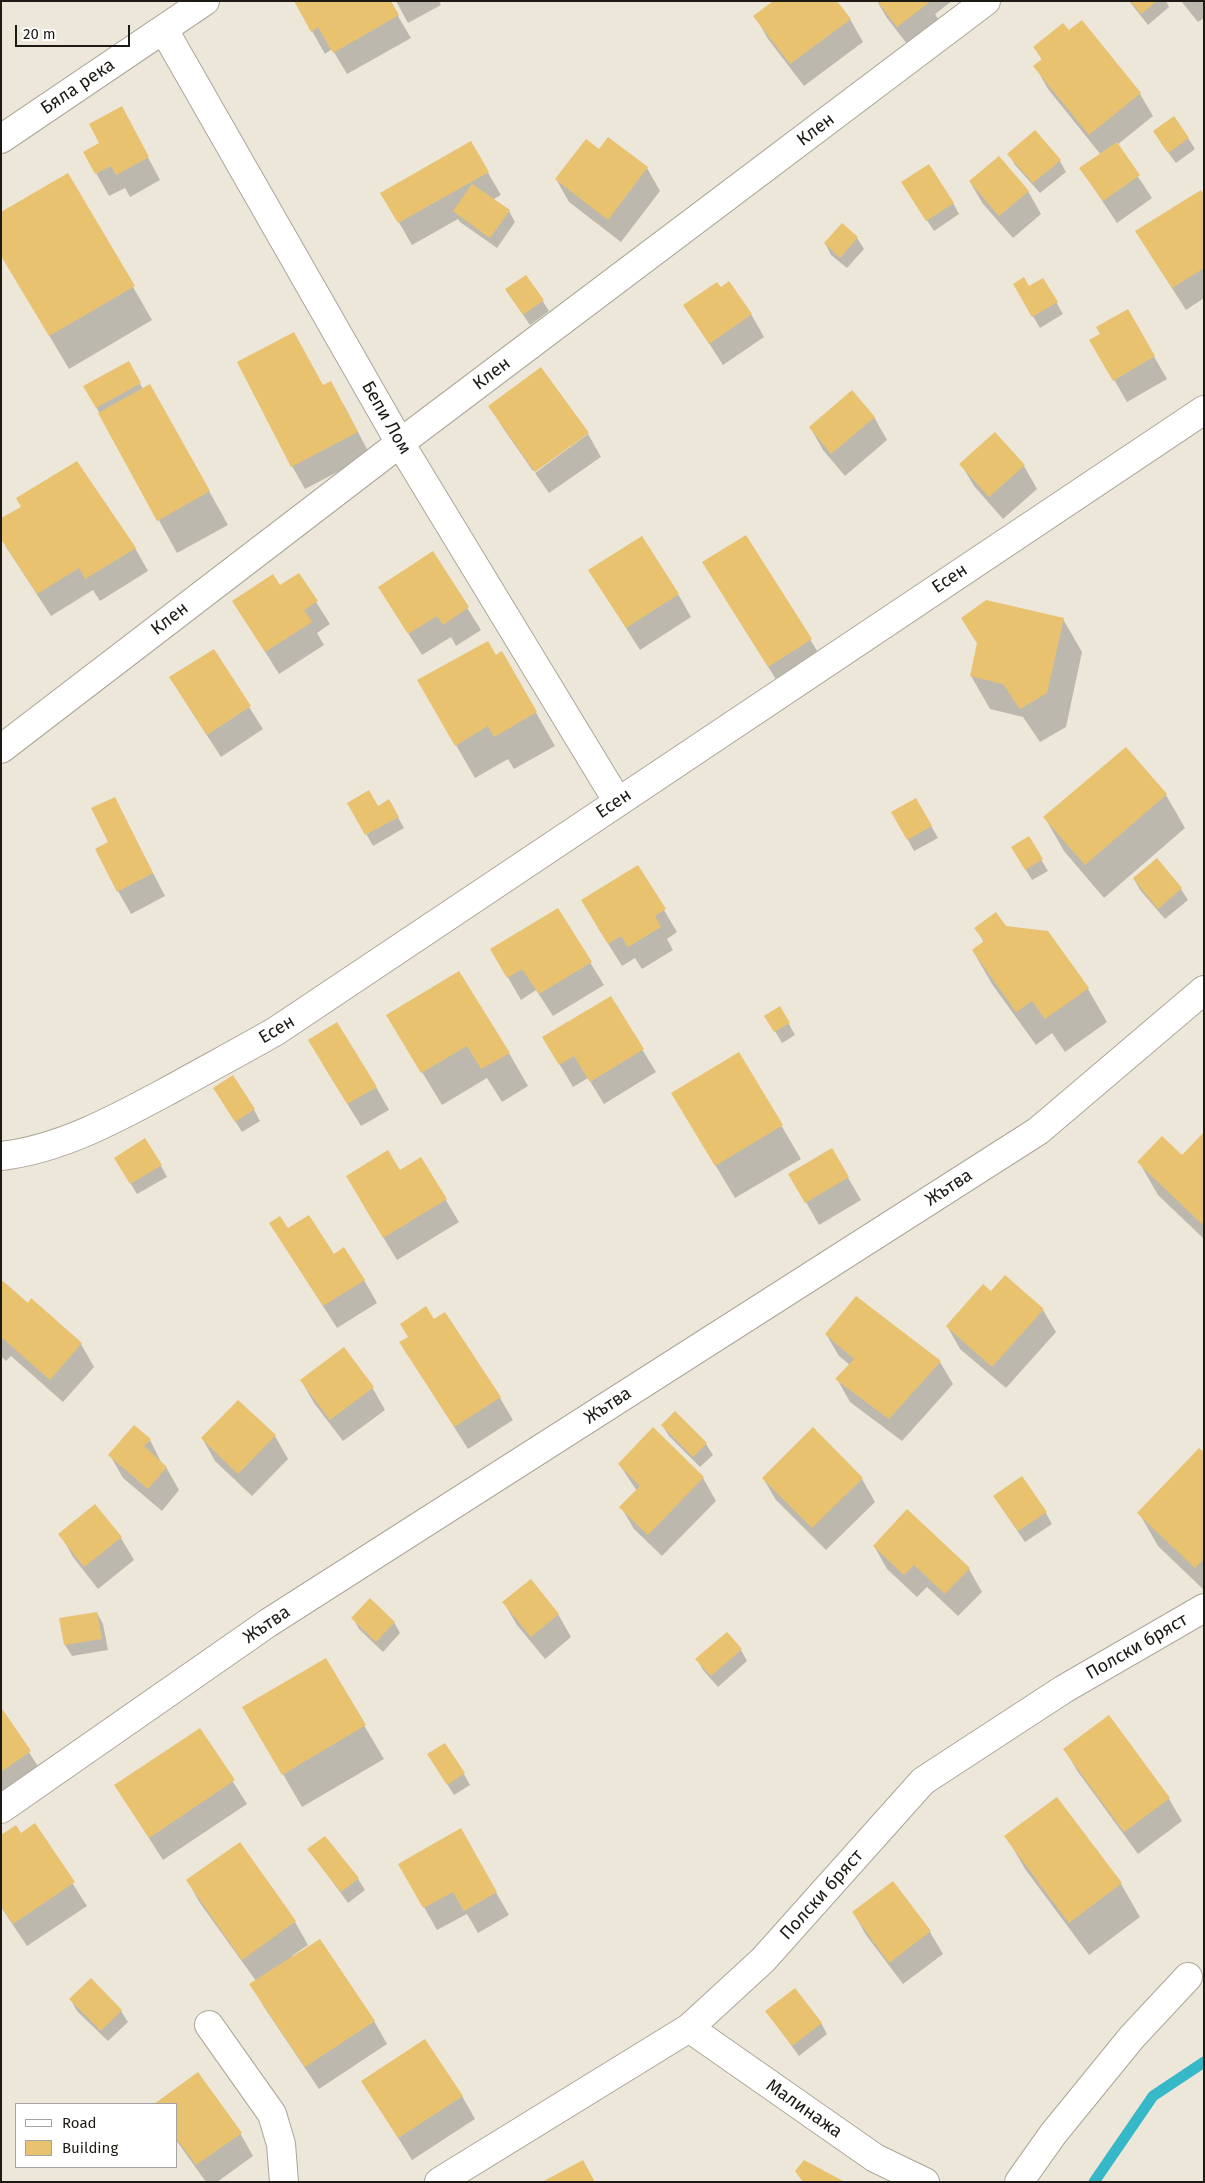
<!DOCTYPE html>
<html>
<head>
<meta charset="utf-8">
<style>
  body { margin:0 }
  #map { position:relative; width:1205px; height:2183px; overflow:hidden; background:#ede7d9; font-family:"Fira Sans",sans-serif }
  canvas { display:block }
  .frame { position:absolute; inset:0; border:2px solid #1d1a15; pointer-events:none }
  .legend { position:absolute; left:15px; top:2103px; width:162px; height:65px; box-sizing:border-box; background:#fff; border:1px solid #a5a3a1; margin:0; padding:6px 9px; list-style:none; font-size:15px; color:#1d1a15 }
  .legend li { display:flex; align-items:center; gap:10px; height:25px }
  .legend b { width:25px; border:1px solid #a5a3a1 }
  .scale { position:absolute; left:15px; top:25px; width:115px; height:22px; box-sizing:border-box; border:2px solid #1d1a15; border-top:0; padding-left:6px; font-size:15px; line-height:18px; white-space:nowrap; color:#1d1a15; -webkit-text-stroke:4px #fff; paint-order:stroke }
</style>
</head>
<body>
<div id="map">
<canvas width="1205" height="2183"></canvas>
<div class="frame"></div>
<ul class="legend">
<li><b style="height:6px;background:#fff"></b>Road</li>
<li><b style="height:14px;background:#e8c26f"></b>Building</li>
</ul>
<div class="scale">20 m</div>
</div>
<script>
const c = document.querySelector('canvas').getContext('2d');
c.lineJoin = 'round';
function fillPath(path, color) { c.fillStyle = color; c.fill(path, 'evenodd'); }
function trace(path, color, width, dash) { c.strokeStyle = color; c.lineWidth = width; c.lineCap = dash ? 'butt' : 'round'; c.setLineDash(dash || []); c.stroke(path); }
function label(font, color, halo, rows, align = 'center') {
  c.font = font + ' "Fira Sans",sans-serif'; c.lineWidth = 4; c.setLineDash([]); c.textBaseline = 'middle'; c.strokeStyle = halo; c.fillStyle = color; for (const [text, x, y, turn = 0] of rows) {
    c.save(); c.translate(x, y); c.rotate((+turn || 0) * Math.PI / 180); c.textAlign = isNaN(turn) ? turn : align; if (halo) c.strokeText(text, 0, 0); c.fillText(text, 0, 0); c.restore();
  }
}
fillPath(new Path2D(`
  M295,1h94l22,37 -64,36 -15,-25 -7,5z
  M396,1h43l2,4 -33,18z
  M877,1h75l-17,13 7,11 -31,24 -24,-31z
  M1129,1h37l3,6 -21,18z
  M1181,1h23v17l-6,4z
  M755,16l95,3 13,23 -59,44 -36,-47z
  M1035,47l105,47 13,22 -36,29 35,53 -35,25 -36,-54 20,-14 -53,-66 -13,-23 7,-6z
  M134,131l26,49 -30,17 -5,-9 -16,8 -25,-44z
  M1188,138l7,11 -19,14 -15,-20z
  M470,142l31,53 -9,5 17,11 6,11 -18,26 -37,-26 -2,-3 -46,26 -30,-52z
  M1009,154l51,7 6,11 -26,21 -25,-28z
  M647,168l13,23 -39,51 -52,-40 -13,-23z
  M970,182l58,9 13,23 -28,24 -30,-34z
  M909,193l44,10 6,11 -25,17z
  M1204,197v101l-18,12 -36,-56z
  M857,238l7,11 -17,19 -16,-13 -6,-12z
  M1,254l132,33 19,33 -83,49z
  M1043,280l20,34 -23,14 -26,-44 15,4z
  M506,290l36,10 7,11 -19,14z
  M685,306l66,8 13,23 -41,28z
  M1127,310l40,69 -40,23 -36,-62 11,-6z
  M128,363l15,26 26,30 59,106 -51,28 -92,-166z
  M323,387l21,18 26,50 -65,34 -13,-23z
  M490,406l97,27 -54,38 -30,-43z
  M874,417l13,23 -42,36 -22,-26 -13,-23z
  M995,433l29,33 13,23 -34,30 -29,-33 -13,-22z
  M588,434l13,23 -52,36 -14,-20z
  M22,507l113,41 13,23 -48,30 -7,-11 -42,26 -45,-69z
  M746,536l78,126 -42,27 -65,-104z
  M433,553l48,77 -25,16 -5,-9 -29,18 -29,-45z
  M590,571l88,23 13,23 -51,33z
  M299,575l31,49 -13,9 7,12 -45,29 -45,-72 45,-16z
  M962,618l101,1 19,33 -16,75 -26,15 -17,-25 -33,-8 -19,-33 7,-31z
  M213,650l50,79 -42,28 -37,-57z
  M502,653l53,93 -41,23 -6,-10 -33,19 -56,-97z
  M1126,749l40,46 19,33 -81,70 -40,-47 -19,-33z
  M114,798l51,98 -34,18 -13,-23 -8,-48z
  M916,799l22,39 -24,13 -21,-39z
  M389,801l15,27 -31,18 -24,-43 29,4z
  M1028,838l20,33 -16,9 -20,-33z
  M1157,859l24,30 7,11 -23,19 -25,-29 -6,-11z
  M558,910l46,75 -51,31 -17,-26 -15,10 -29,-50z
  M664,910l13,22 -10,7 6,11 -31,19 -7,-11 -13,8 -27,-43z
  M1005,927l43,5 40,57 19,33 -42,30 -13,-19 -16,12 -44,-61 -19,-33 11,-8 -8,-15z
  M610,997l46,75 -52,32 -16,-26 -15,9 -16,-27z
  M780,1008l15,27 -13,8 -16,-27z
  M388,1016l121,37 19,33 -26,16 -15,-24 -45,27z
  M739,1054l62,105 -66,39 -43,-72z
  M322,1063l54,24 13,23 -28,16z
  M221,1099l33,11 6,11 -18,11z
  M1204,1134v105l-46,-44 -19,-33 43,-6z
  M832,1150l29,50 -42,25 -29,-51z
  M115,1158l46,8 6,11 -30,17z
  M421,1159l38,63 -62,38 -37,-61z
  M270,1223l18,7 45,26 31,24 13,23 -40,25z
  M1,1285l80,59 13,23 -31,35 -52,-46 -5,5 -5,-5z
  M991,1292l52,18 13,22 -50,56 -46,-39 -13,-23z
  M826,1334l114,28 13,22 -51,57 -52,-39 -13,-23 13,-14 -11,-9z
  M401,1343l99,55 13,22 -45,29z
  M301,1380l71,7 13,23 -42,31 -29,-38z
  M662,1425l44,19 7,11 -13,12 -31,-31z
  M653,1429l50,49 13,23 -54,55 -28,-27 -13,-22 16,-16 -18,-27z
  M813,1429l49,50 13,23 -49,48 -50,-50 -13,-22z
  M275,1436l13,23 -36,37 -37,-35 -13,-23z
  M150,1440l12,24 4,3 13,23 -17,21 -39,-33 -13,-23z
  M1204,1454v136l-46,-44 -19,-33z
  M1001,1507l45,6 6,11 -27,18z
  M60,1534l61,4 13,22 -36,29 -25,-32z
  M874,1546l95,23 13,23 -24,24 -31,-29 -10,10 -30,-28z
  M504,1603l54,11 13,23 -26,22 -28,-34z
  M97,1613l6,11 5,26 -36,6 -7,-11z
  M353,1618l41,4 6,11 -17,19 -24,-23z
  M741,1650l6,11 -29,26 -15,-17 -6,-11z
  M325,1660l59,99 -82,48 -58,-100z
  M1,1709l42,65 -42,30z
  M1109,1717l60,82 13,22 -44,33 -60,-82 -13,-22z
  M200,1730l47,74 -84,56 -48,-75z
  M435,1765l29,9 6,11 -16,10z
  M1056,1798l65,86 19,33 -51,38 -64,-86 -19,-33z
  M35,1825l52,81 -60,40 -26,-39v-71l19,-1z
  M460,1830l49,85 -31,18 -11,-19 -30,16 -37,-65z
  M325,1837l33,42 7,11 -17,13 -39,-53z
  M239,1844l56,78 13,23 -16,11 1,2 81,63 13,23 -68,45 -55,-82 -13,-23 5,-3 -56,-78 -13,-23z
  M893,1883l37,49 13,22 -40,30 -37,-49 -13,-23z
  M71,2000l50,11 7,11 -20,19 -31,-30z
  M767,2012l54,11 6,11 -28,22z
  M198,2074l42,59 13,23 -36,26h-11l-30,-42v-36h-20z
  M363,2082l99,14 13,23 -63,41z`), '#0003');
trace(new Path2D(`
  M1094,2182l59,-86 51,-34`), '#36b8c8', 11);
fillPath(new Path2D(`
  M294,1h97l8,14 -66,38 -15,-26 -7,5z
  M773,1h64l14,18 -61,45 -37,-48z
  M877,1h54l-34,26z
  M1130,1h27l-16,13z
  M1082,20l59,73 -52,42 -56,-69 9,-7 -9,-12 30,-24 6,7z
  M122,106l27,51 -33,18 -5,-9 -16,8 -12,-22 16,-9 -10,-19z
  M1174,116l15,22 -21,15 -15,-22z
  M1035,130l26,30 -28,23 -26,-29z
  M608,137l40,30 -40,53 -53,-41 31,-40 13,10z
  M471,141l18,31 -91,51 -18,-30z
  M1117,142l23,33 -37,26 -24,-33z
  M999,156l30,35 -30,25 -30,-35z
  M929,164l25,39 -28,18 -25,-39z
  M68,173l67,113 -86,50 -48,-80v-44z
  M472,184l38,26 -20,28 -37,-27z
  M1201,190l3,5v73l-32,20 -37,-57z
  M842,223l16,14 -18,21 -16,-15z
  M526,275l18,25 -21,15 -18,-26z
  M1024,277l5,9 14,-8 15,24 -26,15 -19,-33z
  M729,281l23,33 -43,30 -26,-39 34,-23 4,5z
  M1128,309l27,47 -42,25 -24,-41 11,-6 -4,-7z
  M294,332l29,53 8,-4 27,51 -67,35 -54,-105z
  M129,361l12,22 -45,25 -13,-22z
  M541,367l48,66 -54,39 -47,-66z
  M150,384l60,107 -53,30 -59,-108z
  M852,390l23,27 -44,37 -22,-27z
  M995,432l30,33 -36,32 -30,-33z
  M77,461l59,87 -51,31 -6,-11 -42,26 -36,-55v-21l20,-11 -5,-9z
  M746,535l66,104 -44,28 -66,-105z
  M642,536l37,58 -53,34 -38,-58z
  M433,551l36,56 -26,18 -6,-9 -29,18 -30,-47z
  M299,573l19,28 -14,9 8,12 -47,30 -33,-51 41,-27 7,11z
  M986,600l78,18 -17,75 -27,16 -17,-25 -33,-8 7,-33 -16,-25z
  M488,641l8,14 6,-4 35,61 -43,25 -6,-11 -33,20 -38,-66z
  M214,649l37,57 -44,29 -38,-58z
  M1126,747l41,47 -82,71 -42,-48z
  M369,790l9,16 11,-7 10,18 -34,18 -18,-32z
  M115,797l38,76 -36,19 -22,-43 13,-7 -17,-34z
  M916,798l16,28 -25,14 -16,-28z
  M1029,836l14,23 -18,11 -14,-23z
  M1157,858l25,30 -24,21 -25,-31z
  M638,865l28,44 -11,7 6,11 -33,20 -7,-11 -13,8 -27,-44z
  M558,908l34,54 -53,32 -17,-25 -15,9 -17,-29z
  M996,912l10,14 42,5 41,57 -44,31 -13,-18 -16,11 -44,-62 12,-9 -10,-13z
  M459,971l51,82 -29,16 -14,-23 -46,27 -35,-58z
  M611,996l33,53 -54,33 -16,-26 -15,9 -17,-28z
  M780,1006l10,17 -16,9 -10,-16z
  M337,1022l40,65 -30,17 -39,-64z
  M739,1052l44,73 -68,41 -44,-73z
  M233,1075l22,34 -20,13 -22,-34z
  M1204,1132v91l-2,1 -65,-62 25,-26 20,19z
  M145,1138l17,27 -32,19 -16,-26z
  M832,1148l17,29 -44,26 -17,-29z
  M388,1150l12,20 21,-13 26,42 -64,39 -37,-62z
  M309,1215l25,39 10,-7 21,33 -42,26 -54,-83 11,-7 8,12z
  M1005,1275l39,34 -52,58 -46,-41 37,-42 8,7z
  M3,1281l25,22 3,-5 51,45 -32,37 -49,-43v-54z
  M856,1296l85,65 -52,58 -54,-40 19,-20 -29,-25z
  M426,1306l8,13 11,-7 56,85 -47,30 -55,-85 9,-5 -8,-13z
  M344,1347l30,40 -44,33 -30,-40z
  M238,1400l38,35 -38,39 -37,-36z
  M675,1411l32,32 -14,14 -32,-32z
  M134,1425l17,14 -7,7 23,21 -19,22 -40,-34z
  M653,1427l51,50 -56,58 -29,-28 21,-21 -22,-22z
  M813,1427l50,51 -51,50 -50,-50z
  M1199,1448l5,4v106l-9,10 -58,-55z
  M1022,1476l25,36 -29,19 -25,-35z
  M95,1504l27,33 -38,30 -26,-33z
  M907,1509l63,59 -25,26 -31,-29 -10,10 -31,-29z
  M531,1579l28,35 -28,23 -29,-35z
  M370,1598l25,24 -19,20 -25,-24z
  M97,1612l5,27 -38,6 -5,-27z
  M727,1632l15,17 -31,27 -16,-17z
  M326,1658l40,67 -84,50 -40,-68z
  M1,1707l30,44 -30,21z
  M1109,1715l61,83 -46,34 -61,-83z
  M200,1728l35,52 -86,58 -35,-53z
  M445,1743l20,30 -18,12 -20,-31z
  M1057,1797l65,86 -53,40 -65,-87z
  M35,1823l40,59 -62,42 -12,-18v-71l15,-10 5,8z
  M461,1828l36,64 -33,19 -11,-19 -30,16 -25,-44z
  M325,1836l34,42 -18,14 -34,-43z
  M240,1842l56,79 -54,39 -56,-80z
  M893,1881l38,50 -42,32 -37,-51z
  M320,1939l55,82 -70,46 -56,-83z
  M91,1978l31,32 -21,21 -32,-32z
  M795,1988l27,35 -30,23 -27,-35z
  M425,2039l38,57 -65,42 -37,-57z
  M198,2072l44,61 -46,32 -20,-27v-34h-22z
  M583,2160l12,22h-53z
  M804,2160l41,22h-42l-8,-11z`), '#e8c26f');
const minor = new Path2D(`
  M164,30l236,413 218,359
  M1,139l204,-138
  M1,749l399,-306 586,-442
  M1,1156c62,-7 120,-40 174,-69 34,-19 68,-37 101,-56l928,-621
  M1,1809l267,-186 770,-492 166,-141
  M209,2025l63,89 9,30 3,38
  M689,2028l186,130 50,24
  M439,2182l250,-154 74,-68 160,-179 141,-92 140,-81
  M1019,2182l34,-48 79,-97 56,-60`);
trace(minor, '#aca699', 30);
trace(minor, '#fff', 28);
label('18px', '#1d1a15', '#fff', [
  ["Бяла река",78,87,-34],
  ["Клен",816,130,-37],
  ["Клен",492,374,-37],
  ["Бепи Лом",386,418,60],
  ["Есен",950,579,-34],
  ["Клен",170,619,-38],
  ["Есен",614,804,-34],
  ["Есен",277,1030,-31],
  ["Жътва",949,1188,-33],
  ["Жътва",608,1406,-33],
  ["Жътва",267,1625,-34],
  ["Полски бряст",1137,1647,-30],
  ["Полски бряст",822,1895,-48],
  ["Малинажа",804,2109,35]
]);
</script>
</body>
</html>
